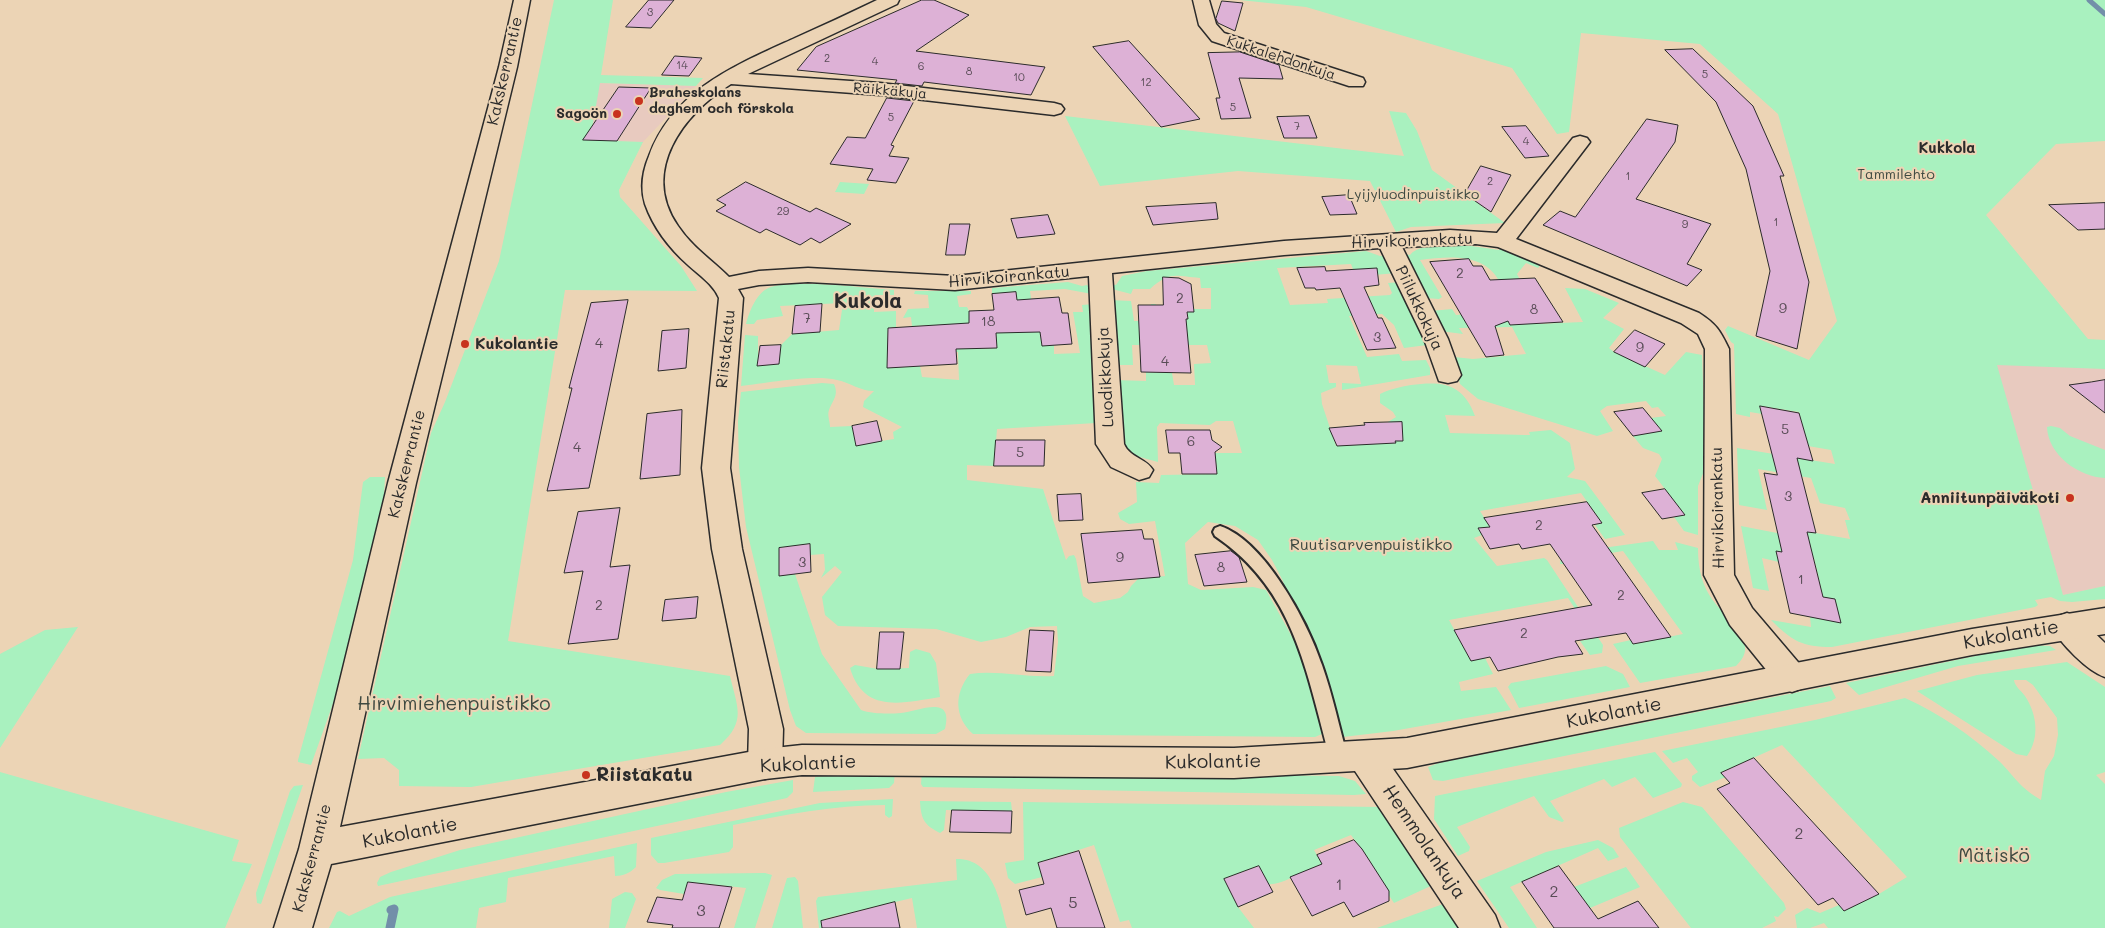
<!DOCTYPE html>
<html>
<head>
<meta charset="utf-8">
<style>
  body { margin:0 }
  canvas { display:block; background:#ecd4b5 }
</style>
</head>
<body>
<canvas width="2105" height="928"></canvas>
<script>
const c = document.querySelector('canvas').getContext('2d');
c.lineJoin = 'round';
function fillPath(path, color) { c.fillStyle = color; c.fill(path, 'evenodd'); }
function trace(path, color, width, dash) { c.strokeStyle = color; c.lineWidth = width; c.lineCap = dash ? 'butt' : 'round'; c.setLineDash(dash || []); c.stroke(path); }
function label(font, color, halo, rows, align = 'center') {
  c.font = font + ' Mali,sans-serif'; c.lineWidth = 4; c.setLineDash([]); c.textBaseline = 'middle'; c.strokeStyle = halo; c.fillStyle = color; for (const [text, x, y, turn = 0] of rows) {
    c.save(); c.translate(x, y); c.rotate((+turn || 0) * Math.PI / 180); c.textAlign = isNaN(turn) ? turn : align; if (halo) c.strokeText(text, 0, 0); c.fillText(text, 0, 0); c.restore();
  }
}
fillPath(new Path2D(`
  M599,83l97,3 -53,56 -53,-2z
  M1996,364l109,5v217l-42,9z`), '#e8cabf');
fillPath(new Path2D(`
  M554,0h59l-12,75 102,3 -7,8 -96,-3 -10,57 53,2 -24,48 1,7 61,69 16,25 -132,-1 -57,351 222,35c7,31 17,45 -10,69l-249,42 -72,-1v-16l-15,-12 -26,1 73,-326 14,-31 54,-141z
  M1240,0h865v141l-49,3 -70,71 102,124 17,1v29l-108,-4 66,230 42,-9v13l-33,3 -12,-1 -9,-4 -16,3 3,5 -3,2 -203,40c-30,0 -40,-6 -61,-27l40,7 -1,-10 31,6 -18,-26 -9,-39 -37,-7 2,11 -17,-4 7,33 -16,-3 -12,-62 36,7 -1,-7 74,13 -5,-19h5l-5,-12 -25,-5 -9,-25 -53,-9 9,41 -28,-5 -2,-57 98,16 -4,-14 -23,-4 -9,-34 -38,-6 1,8 -12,-2v5l-14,-3 -2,-70 -3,-2 -6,-12 3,-4 81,34 28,-39 -59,-207 -78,-70 -119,-11 -12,99 -12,2 -45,-66 -206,-61z
  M1389,111l17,2 11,18 15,39 73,53 -94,4 -15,5 -26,-51 -132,-10 -138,15 -35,-70 339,40z
  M840,182l29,2 -5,10 -29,-2z
  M1471,246l28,4 1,-4 42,17 -4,5 -12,-5 -9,11c9,16 10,34 20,50l46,-2 -18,-34 20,1 34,14 -16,15 21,11 -15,19 5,4 51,23 21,-23 16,3 4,111 -8,20v49l-14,-4 -10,-14 11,-2 -30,-39 7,-17 -3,-5 -16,-6 -10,-12 29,-5 -11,-13 15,-2 -8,-9 -6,1 -6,-7 -39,5 -7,5 13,20 -16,5 -119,-37 -18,-15 -6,-27 19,2 53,-5 -14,-27 -53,1 4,6 -23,-3 -9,-20 21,-2 4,6 28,-2 9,-31 5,-3c-17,-27 -51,-22 -78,-19l22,37 -3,2 -13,-1 -22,-44 6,1c9,-13 46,-9 61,-9z
  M1366,251l14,5 7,-1 10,18 -35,3 -7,-2 -4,-10 -74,4 13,37 38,-2 -1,-4 63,-4 2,-2 -4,-10 13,-1 26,63 -23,3 -10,-23 -12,-11 -33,2 18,41 32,-3 3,7 24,-1 4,8v7l-88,15v-7l19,1 -4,-18 -31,-1 3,18h7v4l-15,6 1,11 14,42 17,-1 17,-6 2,5 24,-1 -8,-21 8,-5 -3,-5 -13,-9v-9c10,-5 20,-7 31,-9 31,-4 52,-2 64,31l-30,-1 5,18 76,2h4l-1,-3 22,-2 19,13 5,26 -8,8 18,4 40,54 -20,4 -10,-14 7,-2 -21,-30 -101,18 10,16 -11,1 3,7 -8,3 23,28 47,-8 3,2 56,85 -1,8 -12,2 -10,-14 14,-3 -26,-40 -119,22 22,41 14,-3 8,16 -34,8 2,9 35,-4 15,23 -118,21 -50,6 -11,-29 -12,-54 -31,-51 -6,-22 -11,-21 -14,-20 -23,-14 -27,-4 -23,21 3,41 13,6 52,-3 13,3 40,72 16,72 -7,3 -342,-3c-19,-17 -19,-41 -3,-60 28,-4 56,4 84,2l4,-34 -1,-16 -27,1 -24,10 -25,5 -45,-13 -98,-3 -13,-11 -3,-18 20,-25 -7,-6 -14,12 4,-8 -1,-16 -14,1 -1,-11 -30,4v28l16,-2 27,80 39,56c11,4 28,4 40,3 17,-1 53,-20 44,16l-9,5 -130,-1 -10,-7 -6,-16 -44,-183 -7,-60 -1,-46 3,-29 81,-9 12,1c5,11 -1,16 -5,26 -2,5 1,12 1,17l22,-1 4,19 38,-6 -1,-7 9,-5 -39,-20 1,-6 10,-10c-14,0 -23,-8 -37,-11 -24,-6 -70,3 -96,6l4,-51 13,1v30l21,-2 2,-19 11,-11 47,-4 4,-27 -63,3 3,10 -26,4 -3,4h-8c3,-12 11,-33 25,-37 25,-8 94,1 123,3v5h-19l-1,17 22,-1v16l-8,1 -1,40 33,-2 2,11 37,3 -1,-28h-17l-1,-27 -28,1 -1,-9 -8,1 5,-9 21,-1 -1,-13 -14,-1 1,-3h56v3l-14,2 2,11h8l2,4 1,38 27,-1 -1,-15 21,-33 -1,-8 -24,2v-6l76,-6 14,4 5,-1 5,4v5l-27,-5 -35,2 6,41h4l2,13h12v9l26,-1 -7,-41h10l-1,-7 12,-1 2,119 -99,6 -3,37 -27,-1v15l76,9 23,71 3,-4 5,-1 2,4 7,37 11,7 26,-5 8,-6 3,-6 7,-7 27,-3 -10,-55 -26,3 -9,-5 -2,-6 19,-11 -1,-20 23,1 2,-8 56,-1 -1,-12 -12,-9h38l-9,-32h-17l-6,4 -50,-2 -3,4 1,35 -33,-9 -11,-73 32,1v-9l26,1 2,12h21l-1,-21 17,-1 -4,-18h-75l1,20h-20l-4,-65 22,1 3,20h17v-17h4l20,15h13l-1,-7h7v-3h17v-21h-10l-1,-10c-25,-2 -30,-7 -50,11h-17l-2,5 -23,-6v-4l8,1 6,-9 25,-5z
  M2051,426l9,2 10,8 35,14v28c-26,-1 -57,-23 -58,-51z
  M370,477h15l-2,36 -29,132 -43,120 -13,-3v-2l55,-200 10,-78z
  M1653,541l6,9h19l-3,-8 23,6c0,48 21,60 53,90l-8,2c5,10 1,18 -7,26l-96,17 -27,-39 18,-4 3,4 49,-10 -60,-83 -47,8 -11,5h-5l1,-7 5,-4z
  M78,627l-78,121v-94l45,-24z
  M2028,645l22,1 6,4 -98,16 -99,29 -13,-12z
  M916,649l14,4 6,10 4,34c-38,6 -76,17 -90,-29l5,-3 23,4 31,-1 1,-16z
  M2067,662l38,25v85l-9,3 9,9v144h-277l-4,-5 -14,5h-13l-2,-13 12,-7 13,5 19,-8 5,6 35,-17 28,-17 -125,-132 -60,27 4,5 -26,10 -8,-7v-4l6,-4 -11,-14 -14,5 -11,-12 153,-31 90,-22c34,15 67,38 94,63 17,17 20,26 42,39l4,-29 9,-15 4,-21 -1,-17 -24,-33 -7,-5h-12c1,7 7,10 11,16 12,18 15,42 2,60l-11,-2 -99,-63 60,-16z
  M1606,666l17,8 7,13 -111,21 -11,-21 3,-4z
  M1830,686l6,12 -5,3 -388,80 -10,-1 -5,-13 11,-4z
  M1655,752l27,32 -1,3 -28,11 -18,-21 -23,10 -8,-8 -54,22 14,20 -2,1 -13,-5 -15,-21 -77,31 13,20 -1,4 -11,5 -24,-37 1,-23z
  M895,771l-1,12 -5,5 -76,4 2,-15 44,-5z
  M922,771l417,5 16,5 11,13 -12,1 -431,-8 -2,-3z
  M0,772l239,68 -7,21 20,3 -27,64h-225z
  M793,780v12l-6,6 -409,88 -1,-3 3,-6 11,-5 69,-22 266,-58z
  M303,785l-42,119 -4,-1 -1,-10 34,-102 4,-5z
  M893,799l-1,17 -3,2 -4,-3v-10c-51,0 -101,10 -152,20v22l-4,5 -65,11h-6l-7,-8v-17l169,-35z
  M920,801l91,1 1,9 -66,-1 -2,20 -4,3c-16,-8 -19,-14 -20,-32z
  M1023,802l357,5 55,77 -41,19 -25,-38 2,-3 -20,-27 -37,15 8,14c-15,5 -41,22 -54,20l-10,-18 -34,13 14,28 16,21h-122l-3,-8 -9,2 -26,-77 -56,18 4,14 -27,7 -7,-6 -3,-15 19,-3z
  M1683,802l19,5 82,96 2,6 -8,8 -4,-1 2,5 -14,7h-71l-71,-91 -1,-9z
  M1598,840l15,8 6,9 -11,4 -10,-13 -88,39 27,41h-28l-32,-47 69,-29z
  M637,843l-1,24c-6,6 -13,9 -21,9l-1,-20 -106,22 -2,24 -27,6 -3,20h-147l8,-16 3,-1 9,5 41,-19z
  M956,859c37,-1 44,42 51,69h-90l-5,-30 -88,21 1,9h-6l-3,-27 2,-4 139,-17z
  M1626,867l14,20 -50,21 -16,-21z
  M765,873l7,2 -17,53h-21l12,-40 -57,-6 -5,12 -24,-4 -4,-2 6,-8 13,-6z
  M795,877l3,4 5,47h-31l15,-50z
  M625,892l7,1 4,6 -11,29h-16l3,-29z
  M1443,904l20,24h-86z`), '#a9f1bf');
trace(new Path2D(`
  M2089,0l16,14`), '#728fa9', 5);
trace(new Path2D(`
  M390,928l4,-19 -3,1`), '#728fa9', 9);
const building = new Path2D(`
  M649,0h25l-23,28 -25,-1z
  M922,0h12l35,15 -53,36 129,16 -14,28 -107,-13 -2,4 -27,-3 2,-3 -100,-10 19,-23z
  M1222,1l21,2 -8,28 -17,-8 -2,-4z
  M1129,41l71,78 -39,8 -68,-80z
  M1693,49l60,57 31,70h-4l29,106 -12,67 -41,-13 14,-65 -24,-102 -30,-67 -51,-52z
  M1240,52l39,13 4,14 -44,-1 12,40 -30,1 -5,-21h4l-12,-45z
  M675,56l27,2 -13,18 -27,-1z
  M619,87l32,1 -34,53 -34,-1z
  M887,98l27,3 -23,44 3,1 -5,10 20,2 -13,25 -29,-3 6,-11 -43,-5 17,-27 18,1z
  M1309,116l8,22h-33l-7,-21z
  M1647,119l31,6 -3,17 -39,57 75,25 -24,40 15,6 -15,16 -144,-61 17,-14 15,6z
  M1526,126l23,30 -24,2 -23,-31z
  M1481,166l30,9 -20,37 -26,-18z
  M746,182l64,30 6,-4 35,16 -31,19 -9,-5 -11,7 -34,-16 -6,4 -44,-22 10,-6 -9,-5z
  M1349,195l8,19 -27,1 -8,-18z
  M1216,203l2,16 -65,6 -7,-18z
  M2105,203v26l-27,1 -29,-25z
  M1048,215l7,19 -38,4 -6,-19z
  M950,224h20l-5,31h-19z
  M1469,259l4,7h9l8,14 45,-2 28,44 -53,3 -2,-4 -13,5 9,29 -18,2 -56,-95z
  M1325,267l1,4 51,-3 2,17 -15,2 14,31h4l14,30 -29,2 -27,-62 -24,2 -1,-2h-10l-8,-20z
  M1163,277l16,1 12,6 3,28h-7l1,7h-2l5,54 -50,-1 -3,-67h25z
  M1016,292l1,8 42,-3 3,16h6l4,31 -30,2 -2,-14 -44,1 1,15 -41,1 1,15 -70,4 1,-40 81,-5v-12l25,-1 -2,-16z
  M628,300l-39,188 -42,3 25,-103h-3l22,-85z
  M822,304l-2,28 -28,2 3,-28z
  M689,329l-3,39 -28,3 4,-40z
  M1635,330l30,14 -20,23 -31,-15z
  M781,345l-2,19 -22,2 3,-20z
  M2105,380v33l-36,-28 22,-3z
  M1760,406l39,7 14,48 -16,-3 19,75 -9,-1 16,65 12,2 6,24 -51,-10 -14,-62 6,1 -18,-79 13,2z
  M1643,408l19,23 -29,5 -19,-24z
  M682,410l-2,65 -40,4 7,-65z
  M877,421l5,20 -26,5 -4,-20z
  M1402,422l1,19h-8l1,2 -59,3 -8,-18 36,-3 -1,-2z
  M1166,430h44l2,10 10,7 -7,5 2,22h-35l-2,-21h-11z
  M996,440h49l-1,26h-50z
  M1665,489l20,26 -23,4 -20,-26z
  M1081,494l2,26 -24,1 -2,-26z
  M1587,502l15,21 -10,2 79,112 -38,7 -7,-11 -51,8 8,13 -25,3 -60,14 -8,-14 -19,4 -17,-31 138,-25 -42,-61 -28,5 -3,-5 -29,5 -12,-21 12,-1 -6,-9z
  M620,508l-10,59 20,-2 -12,74 -50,5 15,-73 -19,2 14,-61z
  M1142,530l2,9h9l7,38 -72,6 -7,-49z
  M810,544l1,28 -32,4v-28z
  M1231,551l8,6 8,25 -43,4 -9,-31z
  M698,597l-2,21 -34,3 3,-21z
  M1030,630l24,1 -3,41 -25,-1z
  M880,632h24l-4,37h-23z
  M1754,758l19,21 106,115 -35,17 -11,-13 -15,7 -101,-116 13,-6 -9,-10z
  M952,810l60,1 -1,22 -61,-1z
  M1354,840l8,9 27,42v10l-36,16 -9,-15 -32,14 -22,-39 32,-13 -5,-9z
  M1079,851l26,77h-48l-6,-20 -25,7 -7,-25 25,-6 -6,-21z
  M1259,866l14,26 -35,15 -14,-28z
  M1559,866l39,53 40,-18 21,27h-105l-32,-46z
  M688,882l44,5 -13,41h-47l1,-3 -26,-3 10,-25 25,3z
  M895,902l5,26h-78l-1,-7z`);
fillPath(building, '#ddb1d6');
trace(building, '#2b2b2b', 1);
const lane = new Path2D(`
  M1220,526c45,15 88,97 102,139 11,31 17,62 26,93l-3,5 -6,3 -6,-3 -3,-5c-24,-86 -35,-168 -115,-222l-2,-4 2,-4z`);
const street = new Path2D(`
  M877,0h22l-2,4 -149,70 132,9 174,20 7,2 3,4 -3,4 -7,2 -174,-20 -149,-11c-48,30 -91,87 -53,142 14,21 34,34 51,51l30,-6 49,-3 147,8 329,-35 166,-11 47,3 76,-95 7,-2 7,2 3,4 -3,4 -71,93 183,74c17,11 21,17 30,36l5,226 18,33 51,60 5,10 -5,10 -11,4 -11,-4 -51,-63 -26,-50 1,-226 -7,-15 -17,-11 -183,-76 -22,-3 -74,3 46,92 13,36 -4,6 -9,2 -9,-2 -15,-42 -44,-91 -96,7 -172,18 12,171c6,14 22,14 29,26l-4,7 -10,3 -28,-13 -15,-23 -7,-168 -134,14 -147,-8 -49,3 -21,4 5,9 -13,170 12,81 41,180 -1,35 -5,11 -12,4 -12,-4 -5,-11 1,-35 -37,-180 -10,-81 17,-170c-6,-14 -19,-22 -31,-33 -18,-16 -35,-38 -43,-61 -5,-16 -2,-34 4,-48 24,-66 87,-91 146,-118 27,-12 55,-25 82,-38z
  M1193,0h16l7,24 8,9 139,45 2,4 -2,4h-14l-137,-45 -13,-16z
  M2067,613l11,4 27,26v34c-18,-6 -45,-34 -54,-51l5,-9z
  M1365,742l12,4 118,169 5,13h-41l-106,-160 -5,-11 5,-11z`);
const secondary = new Path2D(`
  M514,0h16l-13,67 -101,416 -76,344 425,-78 37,-4 432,3 173,-10 565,-109 133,-21v26l-133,21 -565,113 -173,10 -432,-3 -37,4 -434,85 -19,64h-38l25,-79 89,-366 111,-416z`);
trace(lane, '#2b2b2b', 4);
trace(street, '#2b2b2b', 3);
trace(secondary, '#2b2b2b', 3);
fillPath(lane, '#ecd4b5');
fillPath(street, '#ecd4b5');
fillPath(secondary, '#ecd4b5');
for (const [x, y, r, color] of [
  [639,101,5,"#c8321e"],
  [617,114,5,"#c8321e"],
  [465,344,5,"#c8321e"],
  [2070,498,5,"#c8321e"],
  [586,775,5,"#c8321e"]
]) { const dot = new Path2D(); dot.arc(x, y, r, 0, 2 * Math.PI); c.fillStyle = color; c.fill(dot); trace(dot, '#ecd4b5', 2); }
label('11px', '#584c56', null, [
  ["3",650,13],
  ["2",827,59],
  ["4",875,62],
  ["14",682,66],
  ["6",921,67],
  ["8",969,72],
  ["5",1705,75],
  ["10",1019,78],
  ["12",1146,83],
  ["5",1233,108],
  ["5",891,118],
  ["7",1297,127],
  ["4",1526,142],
  ["1",1628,177],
  ["2",1490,182],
  ["29",783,212],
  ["1",1776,223],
  ["9",1685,225]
]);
label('14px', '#2b2b2b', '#ecd4b5', [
  ["Kukkalehdonkuja",1281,58,18],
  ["Räikkäkuja",890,91,5]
]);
label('bold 14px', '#2b2b2b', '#ecd4b5', [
  ["Braheskolans",649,93],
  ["daghem och förskola",649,109],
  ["Sagoön",607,114,"right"]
], 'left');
label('14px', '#3e4941', '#ecd4b5', [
  ["Tammilehto",1896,175],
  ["Lyijyluodinpuistikko",1413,195]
]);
label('14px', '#584c56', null, [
  ["2",1460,274],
  ["2",1180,299],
  ["9",1783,309],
  ["8",1534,310],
  ["7",807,319],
  ["18",988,322],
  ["3",1377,338],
  ["4",599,344],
  ["9",1640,348],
  ["4",1165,362],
  ["5",1785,430],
  ["6",1191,442],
  ["4",577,448],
  ["5",1020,453],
  ["3",1788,497],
  ["2",1539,526],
  ["9",1120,558],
  ["3",802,563],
  ["8",1221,568],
  ["1",1801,580],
  ["2",1621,596],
  ["2",599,606],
  ["2",1524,634]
]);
label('bold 15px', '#2b2b2b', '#ecd4b5', [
  ["Kukkola",1947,148]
]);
label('16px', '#2b2b2b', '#ecd4b5', [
  ["Kakskerrantie",505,71,-77],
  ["Hirvikoirankatu",1412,241,-2],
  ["Hirvikoirankatu",1009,277,-5],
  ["Piilukkokuja",1419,308,65],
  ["Riistakatu",726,349,-84],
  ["Luodikkokuja",1106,377,-93],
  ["Kakskerrantie",407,464,-76],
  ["Hirvikoirankatu",1718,508,-91],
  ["Kakskerrantie",312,858,-75]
]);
label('bold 16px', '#2b2b2b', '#ecd4b5', [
  ["Kukolantie",475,344],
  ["Anniitunpäiväkoti",2060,498,"right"]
], 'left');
label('16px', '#3e4941', '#ecd4b5', [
  ["Ruutisarvenpuistikko",1371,545]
]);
label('16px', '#584c56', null, [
  ["2",1799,834],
  ["1",1339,885],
  ["2",1554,892],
  ["5",1073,903],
  ["3",701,911]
]);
label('19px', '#2b2b2b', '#ecd4b5', [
  ["Kukolantie",2011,635,-10],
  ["Kukolantie",1614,713,-11],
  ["Kukolantie",1213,762,-1],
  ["Kukolantie",808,764,-3],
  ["Kukolantie",410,833,-11],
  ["Hemmolankuja",1424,842,56]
]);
label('19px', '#3e4941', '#ecd4b5', [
  ["Hirvimiehenpuistikko",454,704],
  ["Mätiskö",1994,856]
]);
label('bold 19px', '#2b2b2b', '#ecd4b5', [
  ["Riistakatu",596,775]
], 'left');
label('bold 21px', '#2b2b2b', '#ecd4b5', [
  ["Kukola",868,302]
]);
</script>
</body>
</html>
